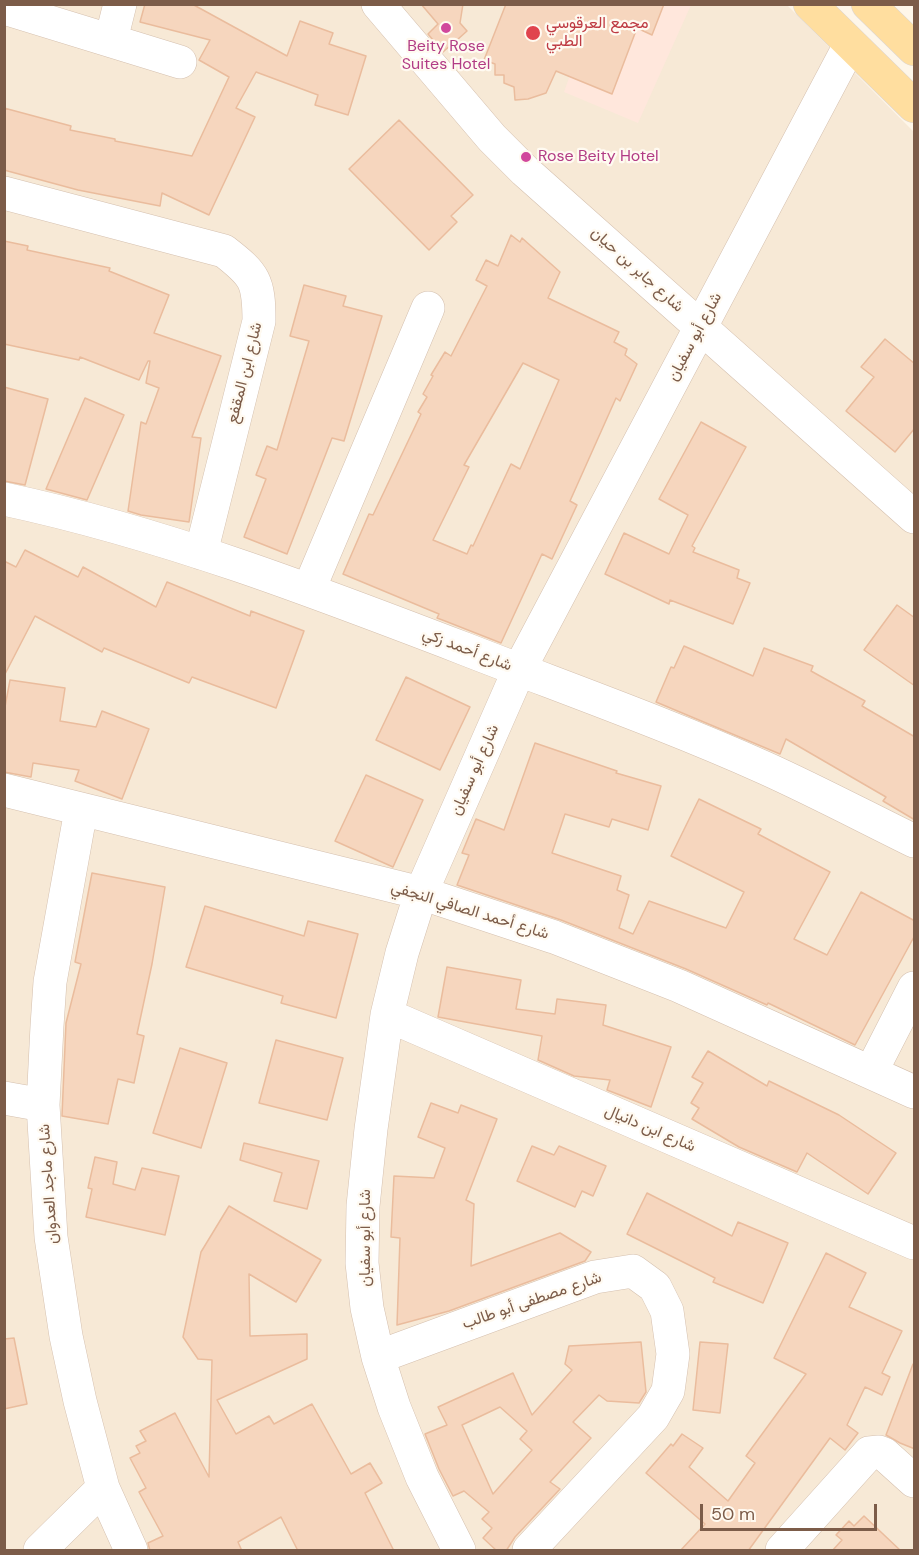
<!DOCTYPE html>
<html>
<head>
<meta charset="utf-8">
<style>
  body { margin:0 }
  #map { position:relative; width:919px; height:1555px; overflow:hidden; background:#fef6e9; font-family:"DM Sans",sans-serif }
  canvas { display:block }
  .frame { position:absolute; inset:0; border:6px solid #7c5c49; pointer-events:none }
  .scale { position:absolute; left:700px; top:1504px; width:177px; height:27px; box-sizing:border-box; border:3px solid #7c5c49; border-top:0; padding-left:8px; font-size:18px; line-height:21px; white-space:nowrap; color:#7c5c49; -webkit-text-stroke:4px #fffaf1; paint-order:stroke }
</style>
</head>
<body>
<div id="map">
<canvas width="919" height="1555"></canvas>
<div class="frame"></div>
<div class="scale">50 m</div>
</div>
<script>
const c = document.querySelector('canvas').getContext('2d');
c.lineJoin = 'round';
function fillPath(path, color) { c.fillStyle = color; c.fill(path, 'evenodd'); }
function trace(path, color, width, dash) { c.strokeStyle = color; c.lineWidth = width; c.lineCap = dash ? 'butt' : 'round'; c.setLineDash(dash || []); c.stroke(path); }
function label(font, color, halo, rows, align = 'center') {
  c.font = font + ' "DM Sans",Vazirmatn,sans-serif'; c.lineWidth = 4.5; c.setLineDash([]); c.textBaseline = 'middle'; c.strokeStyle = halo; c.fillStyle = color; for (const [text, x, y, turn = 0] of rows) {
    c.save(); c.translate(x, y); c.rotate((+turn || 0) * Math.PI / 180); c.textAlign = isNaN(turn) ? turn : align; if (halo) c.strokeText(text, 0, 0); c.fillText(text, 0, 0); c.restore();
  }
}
fillPath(new Path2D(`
  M5,5h782l127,127v1418h-909z`), '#f7e9d6');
fillPath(new Path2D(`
  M595,5h96l-53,118 -74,-31z`), '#ffe7dc');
const building = new Path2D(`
  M145,4h47l95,52 13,-35 33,12 -4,11 37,12 -18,59 -33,-10 3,-10 -62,-23 -20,36 19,9 -46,98 -47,-22 -2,13 -82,-16 -74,-20v-62l67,18 -1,4 45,9v2l77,15 37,-79 -30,-17 11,-20 -70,-18z
  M421,4h42l-3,19 7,8 -10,9 -1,4 -2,-2 -11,10 -15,-18 10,-10z
  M506,4h158l-12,31 -15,-7 -25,66 -56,-23 -10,22 -18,6 -13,1 -1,-13 -10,-4v-8h-9v-11l-11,-4z
  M399,120l74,75 -22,21 6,6 -28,28 -80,-81z
  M511,235l9,7 2,-4 38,34 -12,26 71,34 -5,10 13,7 -2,6 12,9 -17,37 -4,-3 -46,103 7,4 -25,54 -10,-5 -41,89 -56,-22 -8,-3 2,-4 -96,-40 26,-60 4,1 48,-101 -3,-2 9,-15 -4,-3 10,-18 -2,-1 14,-23 6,4 36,-70 -11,-6 10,-20 12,6zM523,363l36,17 -39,89 -9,-5 -38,82 -2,-1 -4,9 -34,-14 36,-73 -5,-2z
  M4,241l24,5 -1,4 83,18 -1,3 60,24 -15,38 67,23 -29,81 9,1 -12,84 -48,-7 -13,-4 13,-89 5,2 13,-36 -13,-5 4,-22h-2l-9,19 -59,-23 -1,3 -75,-16z
  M304,285l42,11 -3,10 39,10 -38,125 -12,-3 -45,116 -43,-17 22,-58 -10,-4 11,-29 10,4 32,-109 -19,-5z
  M885,339l30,25v64l-20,24 -49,-41 28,-34 -13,-10z
  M4,387l44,12 -23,86 -21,-4z
  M85,398l39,17 -37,85 -41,-11z
  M701,422l45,25 -54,99 3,2 -2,4 46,18 -2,8 13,5 -17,41 -63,-24 -1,4 -64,-30 19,-41 45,21 19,-39 -29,-16z
  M25,550l53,27 5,-10 73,40 11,-25 83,34 1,-5 53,20 -28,77 -84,-31 -3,6 -85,-35 -2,4 -67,-36 -31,60v-115l12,6z
  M897,605l18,13v68l-51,-36z
  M684,646l69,30 11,-28 49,18 -2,5 54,30 -3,5 53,31v83l-32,-19 3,-4 -100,-58 -6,15 -124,-52 15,-35 3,1z
  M406,677l64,30 -30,63 -64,-30z
  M10,680l55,8 -5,33 36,6 6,-16 47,18 -27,70 -47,-18 4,-11 -46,-7 -2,14 -27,-5v-60z
  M535,743l82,28 -1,2 45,13 -13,44 -36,-11 -3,8 -44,-13 -13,39 69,23 -4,14 12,5 -10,33 14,6 16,-33 77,27 18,-36 -73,-36 28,-57 62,30 -3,5 72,38 -36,67 33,16 34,-63 54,29v14l-60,110 -87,-42 -1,2 -81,-36 -125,-49 -104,-35 12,-30 -7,-2 14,-34 28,11z
  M366,775l57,25 -30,67 -58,-26z
  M92,873l73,14 -13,77 -15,70 7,2 -10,47 -16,-4 -10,45 -46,-8 4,-93 15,-59 -6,-2z
  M205,906l99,30 4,-15 50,13 -22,84 -55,-15 2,-7 -97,-29z
  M447,967l74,13 -5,29 39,5 2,-15 49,6 -3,20 68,22 -20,60 -44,-17 3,-10 -36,-4 -36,-16 4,-24 -104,-19z
  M276,1040l67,18 -16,62 -68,-17z
  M180,1048l47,15 -26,85 -48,-15z
  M708,1051l59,35 2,-5 70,34 57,38 -28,41 -61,-41 -10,19 -58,-25 -47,-28 7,-11 -8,-5 12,-20 -11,-6z
  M431,1103l27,10 3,-8 36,14 -31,81 8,4 -3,62 89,-33 31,19 -6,9 -136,50 -52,14 3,-87 -9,-1 3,-61 40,2 11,-30 -27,-11z
  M244,1143l75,18 -12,48 -33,-8 8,-28 -42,-13z
  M532,1146l22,9 5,-9 47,20 -13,30 -11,-5 -7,16 -58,-26z
  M95,1157l22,5 -4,22 22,6 7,-22 37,8 -14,59 -79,-18 6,-28 -4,-1z
  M647,1193l85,43 6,-14 50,21 -25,60 -50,-21 2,-4 -88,-44z
  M229,1206l92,54 -25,42 -47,-28 1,62 57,-2v25l-90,41 19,34 33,-18 5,8 38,-20 39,70 19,-11 12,20 -17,10 29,58h-96l-17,-34 -43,25 4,9h-92l-2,-8 15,-7 -24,-44 7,-4 -16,-30 10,-5 -4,-7 10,-5 -6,-10 35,-18 34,64 3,-117 -14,-1 -15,-22 18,-85z
  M826,1253l40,20 -17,34 53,24 -20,42 8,4 -8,18 -17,-8 -18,38 11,8 -13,17 -15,-12 -82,113h-68l25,-27 -59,-51 25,-29 2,2 9,-12 21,14 -14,19 39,34 27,-38 -9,-7 60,-82 -32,-16z
  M14,1338l13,66 -23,5v-70z
  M641,1342l5,50 -7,11 -32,-2 -8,-6 -26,27 18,16 -41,44 10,7 -45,48 -9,14h-9l-14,-13 9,-10 -10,-9 7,-7 -25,-21 -11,5 -14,-27 -14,-35 22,-9 -9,-18 75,-34 19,42 40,-45 -7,-6 4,-18zM500,1407l27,24 -7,8 12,11 -39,44 -31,-69z
  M700,1342l28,2 -8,69 -27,-3z
  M913,1364h2v85l-15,-6 -14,-8z
  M864,1516l37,35h-69l10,-11 -6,-5 13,-14 5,5z`);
fillPath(building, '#f6d6be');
trace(building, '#eabc9d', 1.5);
const minor = new Path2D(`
  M378,4l114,134 33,33 389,346
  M4,8l176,54
  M111,40l9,-36
  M4,193l220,58c31,24 35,30 35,70l-58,232
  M4,499c159,34 310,92 461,150 100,39 202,75 300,119 51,23 100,49 149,73
  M309,589l119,-281
  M4,790l417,103 133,44 125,49 235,106
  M81,810l-31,172 -3,44 -4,79 8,132 15,99 14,65 23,87 28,62
  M387,1015l527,228
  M871,1072l43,-84
  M4,1098l39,7
  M378,1357l217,-80 38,-6 22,16 12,24 6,43 -5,37 -15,26 -124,133
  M40,1550l63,-62
  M459,1550l-37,-73 -28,-70 -16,-50 -11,-49 -5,-45 1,-57 8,-77 16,-114 15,-62 19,-60 98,-223 331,-625
  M782,1550l87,-97 10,-1 5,2 30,27`);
const major = new Path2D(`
  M810,4l104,102
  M868,4l46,45`);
trace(minor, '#d5c0af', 34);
trace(major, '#ddd5d0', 34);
trace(minor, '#fff', 33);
trace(major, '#ffde9f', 33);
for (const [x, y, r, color] of [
  [446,28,6,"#d1479c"],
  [533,33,8,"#e0444e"],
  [526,157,6,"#d1479c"]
]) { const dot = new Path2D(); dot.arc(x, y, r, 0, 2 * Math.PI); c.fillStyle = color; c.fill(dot); trace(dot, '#fffaf1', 2); }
label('16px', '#be3a42', '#fffaf1', [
  ["مجمع العرقوسي",546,24],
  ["الطبي",546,42]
], 'left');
label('16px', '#b23c85', '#fffaf1', [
  ["Beity Rose",446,47],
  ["Suites Hotel",446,65],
  ["Rose Beity Hotel",538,157,"left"]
]);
label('16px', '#7c5c49', '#fffaf1', [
  ["شارع جابر بن حيان",637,270,42],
  ["شارع أبو سفيان",695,337,-62],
  ["شارع ابن المقفع",245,373,-76],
  ["شارع أحمد زكي",467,650,21],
  ["شارع أبو سفيان",475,770,-66],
  ["شارع أحمد الصافي النجفي",470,911,17],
  ["شارع ابن دانيال",650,1129,23],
  ["شارع ماجد العدوان",49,1184,-94],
  ["شارع أبو سفيان",366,1238,-90],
  ["شارع مصطفى أبو طالب",532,1301,-19]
]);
</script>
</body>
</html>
